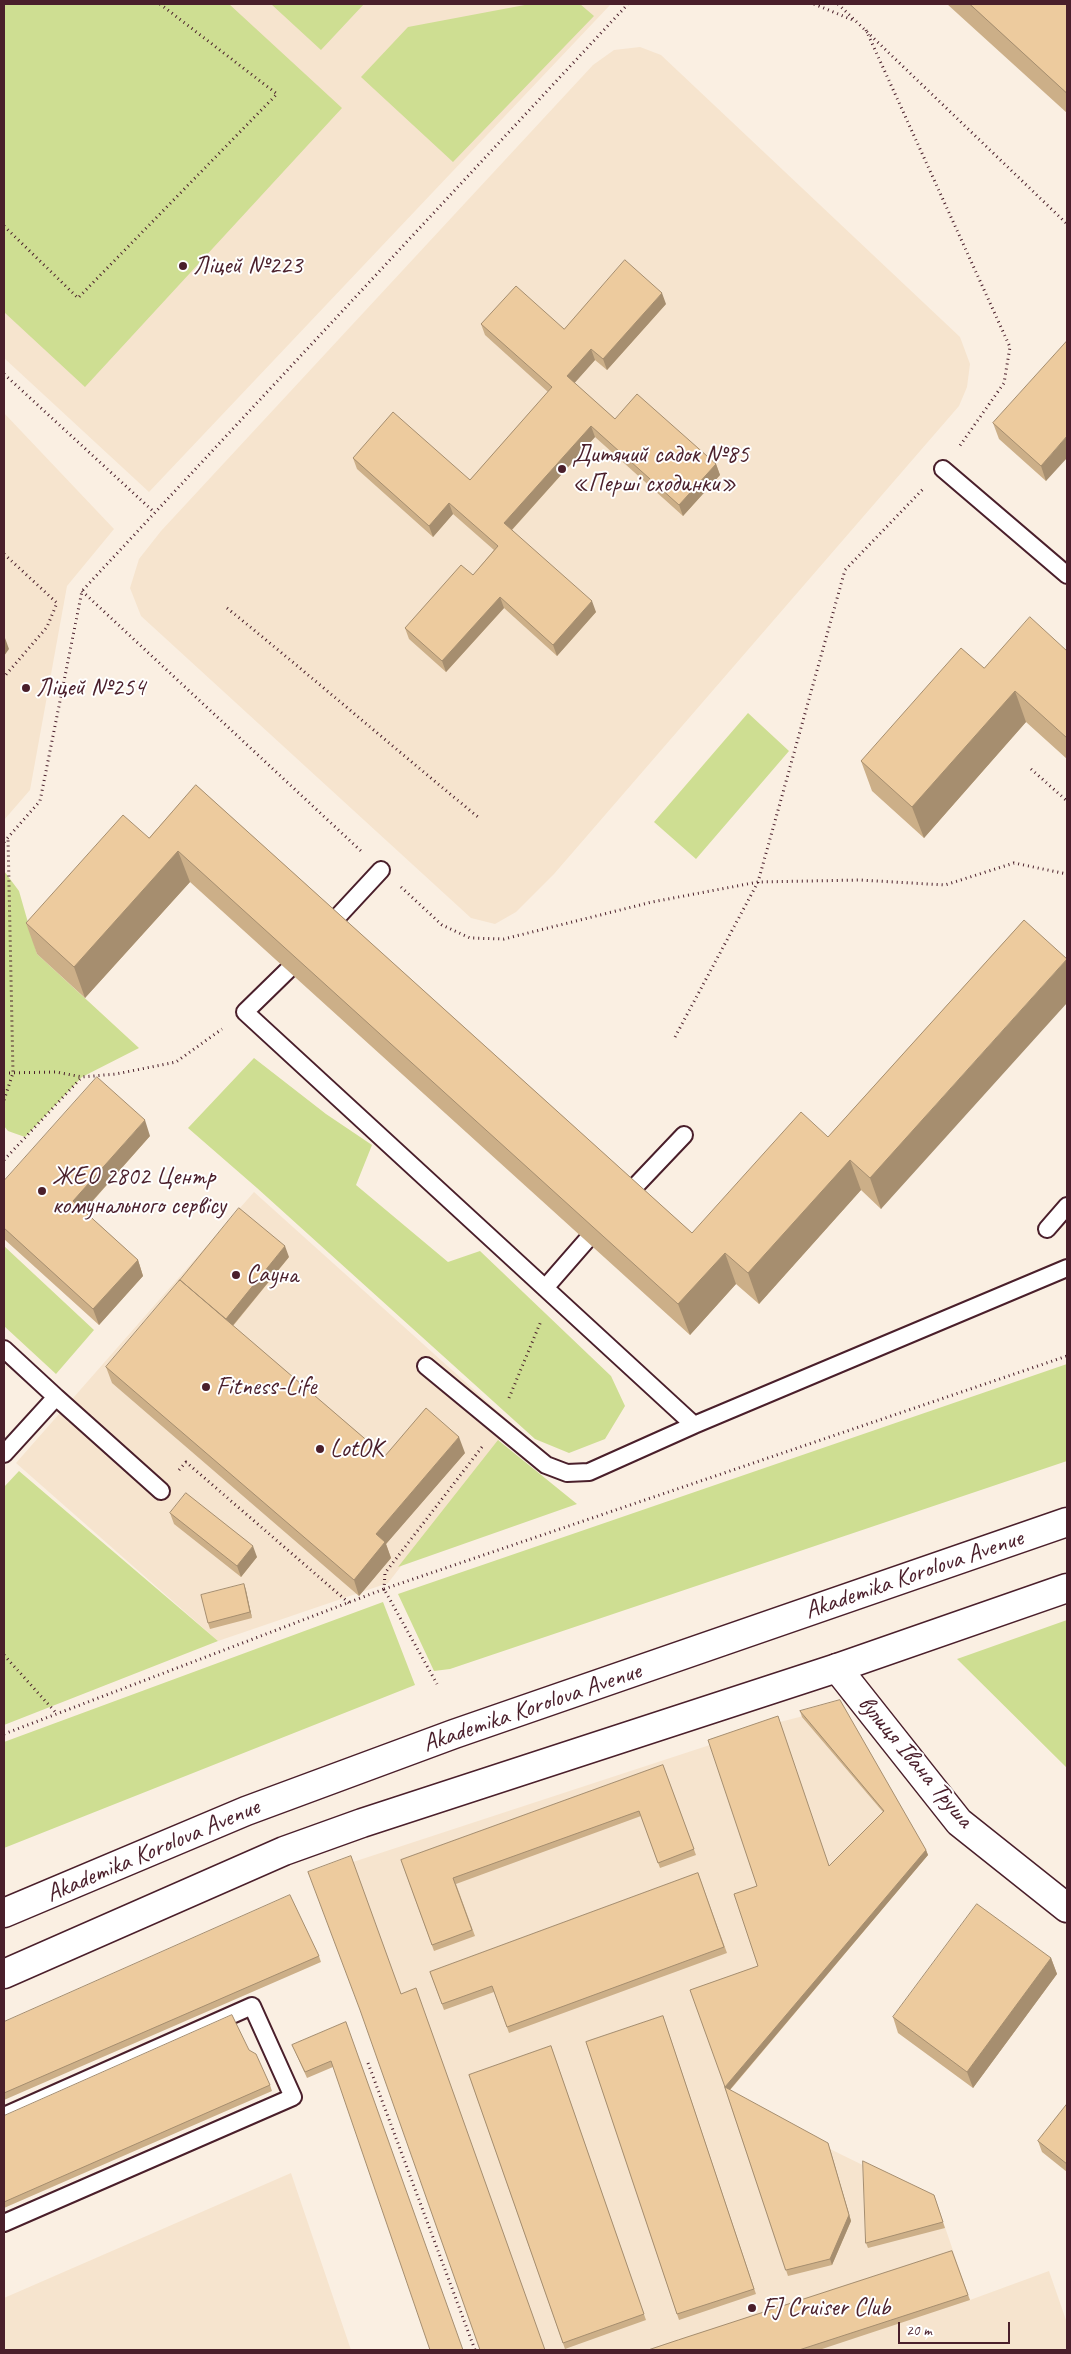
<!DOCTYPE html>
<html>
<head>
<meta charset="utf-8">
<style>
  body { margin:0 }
  #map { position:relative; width:1071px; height:2354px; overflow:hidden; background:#faefe2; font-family:Caveat,sans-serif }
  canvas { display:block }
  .frame { position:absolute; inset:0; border:5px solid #4a1f2b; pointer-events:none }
  .scale { position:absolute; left:898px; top:2322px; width:112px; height:22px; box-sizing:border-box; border:2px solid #4a1f2b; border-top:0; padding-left:6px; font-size:15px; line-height:18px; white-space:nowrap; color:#4a1f2b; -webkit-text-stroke:4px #fff; paint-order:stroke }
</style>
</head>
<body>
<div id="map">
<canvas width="1071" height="2354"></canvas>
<div class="frame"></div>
<div class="scale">20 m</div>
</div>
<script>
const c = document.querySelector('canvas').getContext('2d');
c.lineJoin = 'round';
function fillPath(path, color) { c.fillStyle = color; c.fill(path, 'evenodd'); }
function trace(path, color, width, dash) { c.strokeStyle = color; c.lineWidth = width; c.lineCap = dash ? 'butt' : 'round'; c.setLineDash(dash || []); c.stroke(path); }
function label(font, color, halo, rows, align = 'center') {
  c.font = font + ' Caveat,sans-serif'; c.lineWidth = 4; c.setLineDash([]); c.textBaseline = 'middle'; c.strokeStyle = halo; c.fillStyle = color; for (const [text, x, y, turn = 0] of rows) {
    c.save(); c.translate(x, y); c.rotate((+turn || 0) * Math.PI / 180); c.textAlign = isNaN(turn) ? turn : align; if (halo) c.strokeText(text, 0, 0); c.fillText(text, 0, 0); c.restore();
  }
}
fillPath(new Path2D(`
  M4,4h607l-462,488 -145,-134z
  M640,47l21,8 299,282 10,27 -3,23 -8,19 -405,468 -38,38 -21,12 -24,-6 -330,-302 -11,-28 9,-29 22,-28 432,-466 21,-15z
  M4,413l110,116 -47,57 -37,204 -26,30z
  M254,1192l258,232 -124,159 -170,58 -202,-178z
  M842,1706l86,149 -200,238 102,56 106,52 34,99 79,-29 18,52v27h-587l-127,-488 427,-140z
  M291,2173l60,177h-347v-52z`), '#f6e4ce');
fillPath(new Path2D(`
  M4,4h225l113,104 -257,279 -81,-75z
  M271,4h93l-43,46z
  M530,4h50l14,12 -141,146 -92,-85 47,-50z
  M748,713l41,38 -93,108 -42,-37z
  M4,871l15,20 18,63 102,94 -57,29 -57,60 -17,-6 -4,-5z
  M254,1058l72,56 46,31 -16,40 92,77 32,-11 131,125 14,30 -20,33 -36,14 -34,-14 -278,-251 -69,-60z
  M4,1246l90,84 -38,44 -52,-48z
  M1067,1364v97l-617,208 -16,2 -36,-77z
  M498,1440l79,64 -179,63z
  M19,1471l199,170 -214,84v-238z
  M383,1602l32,83 -411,163v-106z
  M1067,1620v148l-110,-109z`), '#cede92');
const service = new Path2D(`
  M943,469l124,106
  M330,925l51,-55
  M288,970l-43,42 449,413
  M627,1195l57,-60
  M1047,1229l20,-23
  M545,1288l41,-47
  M4,1349l52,48 -52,57
  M426,1366l120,99 21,8 22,-1 105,-47 373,-157
  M56,1397l105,94
  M4,2116l248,-110 41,91 -289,126`);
const minor = new Path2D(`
  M837,1668l122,154 108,86`);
const secondary = new Path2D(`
  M4,1913l242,-102 208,-77 613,-212
  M4,1974l280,-123 78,-28 475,-155 230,-80`);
trace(service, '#4a1f2b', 20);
trace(minor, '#4a1f2b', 31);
trace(secondary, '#4a1f2b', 31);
trace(new Path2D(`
  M814,4l41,17
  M838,4l229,220
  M866,30l144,317 -6,36 -45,64
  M4,226l74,72 199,-204 -117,-90
  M4,374l150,138
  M4,554l53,49 -10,24 -43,50
  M82,591l279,260
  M227,608c85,69 167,140 251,209
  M1031,769l36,32
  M4,842l36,-41 42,-210 546,-587
  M401,887l41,38 28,13 34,1 148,-37 106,-20 102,-2 85,5 69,-22 53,11
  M675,1037l83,-155 87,-312 79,-82
  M4,1073l52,-1 26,5 34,-3 60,-12 46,-33
  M4,1100l9,-27 -5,-236
  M4,1160l78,-83
  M509,1398l32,-77
  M482,1447l-97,126 -1,16 683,-233
  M179,1470l7,-8 163,141
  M4,1655l53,59
  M4,1734l380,-145 53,95
  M368,2063l107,287`), '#4a1f2b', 3, [1, 4]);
trace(service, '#fff', 16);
trace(minor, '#fff', 28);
trace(secondary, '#fff', 28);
fillPath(new Path2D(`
  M947,4h120v109z
  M666,304l-59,66 -12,-10 -21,23 41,36 101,45 4,11 -37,41 -88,-79 -83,93 84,82 -39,44 -53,-48 -58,64 -37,-33 -4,-11 68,-53 21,-25 -41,-36 -20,23 -76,-68 -4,-11 117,22 78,-88 -63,-57 -4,-11 83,5z
  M1067,341l-21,140 -47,-42 -6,-16z
  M1067,651v108l-41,-37 -102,116 -52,-47 -11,-30 123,-93z
  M196,785l496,448 136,-96 196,-217 -143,289 -20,-19 -102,114 -23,-20 -46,51 -500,-453 -105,116 -48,-44 -11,-31 123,-85z
  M150,1136l-66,75 54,49 5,16 -44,49 -95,-86v-58z
  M289,1257l-56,69 152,130 80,-3 -79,91 5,14 -32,38 -247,-213 -6,-16z
  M170,1513l87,44 -16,20 -67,-53z
  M244,1584l8,34 -42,11 -2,-6z
  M800,1711l126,139 2,5 -198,235 100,59 21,72 -19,44 -44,11 -63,-188 33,-122 71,-100 54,-54 -81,-95z
  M663,1765l33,90 -36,13 -19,-52 -185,68 19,52 -41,15 -33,-91z
  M698,1873l29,80 -218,80 -15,-41 -50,18 -14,-38z
  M319,1956l2,6 -317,138v-78z
  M1051,1958l6,16 -84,114 -75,-55 -5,-16z
  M663,2016l93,278 -77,26 -93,-278z
  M346,2022l-13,45 -26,11 -15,-33z
  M551,2046l95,274 -81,29 -96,-274z
  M249,2050l21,35 2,6 -268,117v-92z
  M1067,2104v68l-25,-20 -4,-11z
  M934,2195l11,33 -77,20 -2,-5z
  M952,2251l18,49 -151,50h-171z`), '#ccaf88');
fillPath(new Path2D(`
  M662,293l4,11 -59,66 -4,-11z
  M591,349l4,11 -24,27 -4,-11z
  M591,426l4,11 -87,97 -4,-11z
  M1067,436v22l-21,23 -5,-15z
  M716,464l4,11 -37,41 -4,-11z
  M449,503l4,11 -20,23 -4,-11z
  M500,597l4,11 -58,64 -4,-11z
  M592,601l4,11 -39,44 -4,-11z
  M5,638l4,11 -5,7v-16z
  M1015,691l11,31 -102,116 -12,-31z
  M178,851l12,31 -105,116 -11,-31z
  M1067,959v44l-186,206 -11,-31z
  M145,1120l5,16 -72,81 -5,-16z
  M850,1160l11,30 -102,114 -11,-31z
  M285,1246l4,11 -60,73 -4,-11z
  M725,1253l11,31 -46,51 -12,-31z
  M138,1260l5,16 -44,49 -6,-16z
  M459,1437l6,16 -79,91 5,14 -32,38 -5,-16 22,-46z
  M253,1546l4,11 -16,20 -4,-11z
  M244,1584l2,6 6,28 -2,-6z
  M926,1850l2,5 -201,238 -2,-6z
  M1051,1958l6,16 -84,114 -6,-16z
  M828,2143l23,78 -19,44 -2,-6z`), '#a68e6f');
const building = new Path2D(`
  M970,4h97v89z
  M625,260l37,33 -59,66 -12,-10 -24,27 48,43 22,-25 79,70 -37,41 -88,-79 -87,97 88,78 -39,44 -53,-48 -58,64 -37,-33 56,-63 12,10 25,-29 -49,-43 -20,23 -76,-68 40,-46 77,68 82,-93 -71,-63 35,-38 48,43z
  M1067,341v95l-26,30 -48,-43z
  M1030,617l37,34v87l-52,-47 -103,116 -51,-46 100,-113 23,20z
  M196,785l496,448 109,-121 27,25 196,-217 43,39 -197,219 -20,-18 -102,113 -23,-20 -47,51 -500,-453 -104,116 -48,-44 97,-108 26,23z
  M97,1077l48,43 -72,81 65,59 -45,49 -89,-81v-47z
  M239,1208l46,38 -59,73 -46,-39 -1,1z
  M180,1280l205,176 41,-48 33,29 -83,97 9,8 -31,38 -248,-213z
  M186,1493l67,53 -16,20 -67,-53z
  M244,1584l6,28 -42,11 -7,-28z
  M840,1700l86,150 -201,237 -35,-97 68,-24 -24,-72 23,-8 -49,-146 70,-24 51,150 55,-55 -84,-100z
  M663,1765l31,84 -36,14 -19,-52 -186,67 19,52 -40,15 -31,-85z
  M351,1856l50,138 15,-6 129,362h-65l-120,-340 -52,-138z
  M698,1873l26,74 -217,80 -15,-41 -50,18 -12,-32z
  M290,1895l29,61 -315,137v-71z
  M977,1904l74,54 -84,114 -74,-55z
  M232,2015l17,35 7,4 14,31 -266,117v-86z
  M663,2016l91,273 -77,25 -91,-272z
  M346,2022l117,328h-33l-99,-289 -26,11 -13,-27z
  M551,2046l93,268 -81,29 -94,-268z
  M725,2087l103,56 21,72 -19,44 -44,11z
  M1067,2104v60l-29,-23z
  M863,2161l71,34 9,27 -77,21z
  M952,2251l16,44 -169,55h-151l30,-10z`);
fillPath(building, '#edcb9e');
trace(building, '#a68e6f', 1);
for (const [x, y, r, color] of [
  [183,266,5,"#4a1f2b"],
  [562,469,5,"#4a1f2b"],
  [26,688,5,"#4a1f2b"],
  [42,1191,5,"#4a1f2b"],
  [236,1275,5,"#4a1f2b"],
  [206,1387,5,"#4a1f2b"],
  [320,1449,5,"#4a1f2b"],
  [752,2308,5,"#4a1f2b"]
]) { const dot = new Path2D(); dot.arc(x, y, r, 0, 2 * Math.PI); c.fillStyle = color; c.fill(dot); trace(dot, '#fff', 2); }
label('25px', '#4a1f2b', '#fff', [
  ["Ліцей №223",193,266],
  ["Дитячий садок №85",572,455],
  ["«Перші сходинки»",572,484],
  ["Ліцей №254",36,688],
  ["ЖЕО 2802 Центр",52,1177],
  ["комунального сервісу",52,1206],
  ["Сауна",246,1275],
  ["Fitness-Life",216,1387],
  ["LotOK",330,1449],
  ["FJ Cruiser Club",762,2308]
], 'left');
label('25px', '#4a1f2b', '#fff', [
  ["Akademika Korolova Avenue",914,1575,-19],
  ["Akademika Korolova Avenue",532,1708,-19],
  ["вулиця Івана Труша",915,1762,50],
  ["Akademika Korolova Avenue",153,1851,-23]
]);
</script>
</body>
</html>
